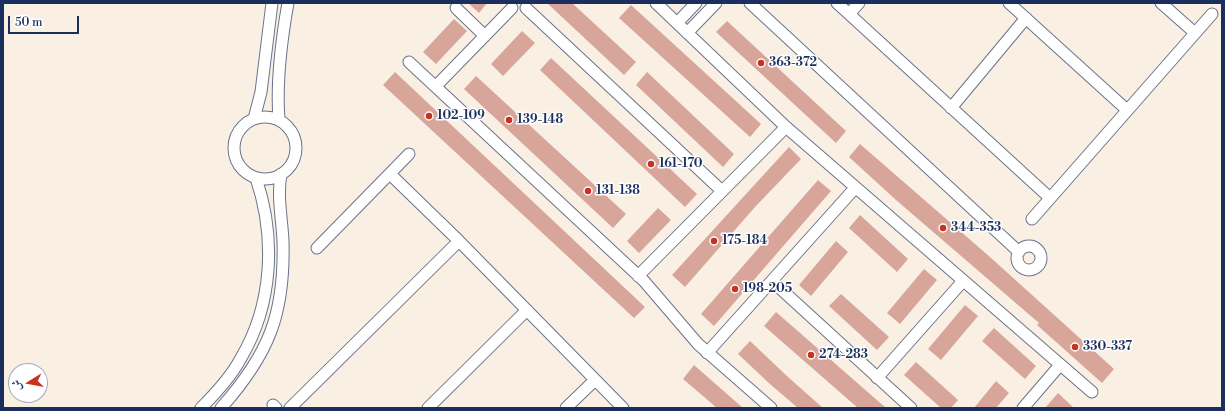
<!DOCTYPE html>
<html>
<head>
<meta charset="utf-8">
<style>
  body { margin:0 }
  #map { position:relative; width:1225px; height:411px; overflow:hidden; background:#f9f0e3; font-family:"Libre Bodoni",Amiri,serif }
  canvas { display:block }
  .frame { position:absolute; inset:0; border:4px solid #1b2f5e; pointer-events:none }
  .north { position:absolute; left:8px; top:363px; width:40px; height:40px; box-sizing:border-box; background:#fff; border:1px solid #a4acbf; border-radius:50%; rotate:259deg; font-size:11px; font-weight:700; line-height:16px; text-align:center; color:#1b2f5e }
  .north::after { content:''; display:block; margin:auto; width:14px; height:18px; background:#c8321e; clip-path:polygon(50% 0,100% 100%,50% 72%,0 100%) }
  .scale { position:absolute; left:8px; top:16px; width:71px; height:18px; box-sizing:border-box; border:2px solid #1b2f5e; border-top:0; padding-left:5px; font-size:12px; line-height:14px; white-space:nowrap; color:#1b2f5e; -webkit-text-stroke:3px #fff; paint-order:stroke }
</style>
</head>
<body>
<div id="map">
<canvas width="1225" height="411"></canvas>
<div class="frame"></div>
<div class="north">ش</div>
<div class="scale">50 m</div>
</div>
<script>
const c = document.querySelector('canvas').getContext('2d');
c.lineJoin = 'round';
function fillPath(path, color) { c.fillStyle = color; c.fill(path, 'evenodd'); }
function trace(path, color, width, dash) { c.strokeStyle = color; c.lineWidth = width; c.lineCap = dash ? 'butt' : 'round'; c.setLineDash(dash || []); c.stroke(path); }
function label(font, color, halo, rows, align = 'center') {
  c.font = font + ' "Libre Bodoni",serif'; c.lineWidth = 3; c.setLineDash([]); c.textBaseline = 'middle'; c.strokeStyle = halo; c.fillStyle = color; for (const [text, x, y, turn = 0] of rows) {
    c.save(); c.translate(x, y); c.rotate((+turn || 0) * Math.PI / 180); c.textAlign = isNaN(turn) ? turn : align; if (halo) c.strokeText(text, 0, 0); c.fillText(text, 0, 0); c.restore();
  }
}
fillPath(new Path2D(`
  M468,3h19l-8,10z
  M547,3h25l64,59 -12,13z
  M631,5l130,119 -11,13 -131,-119z
  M454,19l13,12 -31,33 -13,-12z
  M727,21l119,110 -10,12 -120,-111z
  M522,31l13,12 -32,33 -12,-12z
  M551,58l146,136 -12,13 -145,-137z
  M395,72l250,235 -11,11 -251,-233z
  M647,72l87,82 -11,13 -87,-82z
  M476,76l150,138 -13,14 -149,-139z
  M860,144l130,113 124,112 -12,14 -65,-58 2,-2 -143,-123 -47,-43z
  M789,147l12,12 -46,48 -70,80 -13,-12z
  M818,180l13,11 -117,135 -13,-12z
  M658,208l13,12 -32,33 -12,-12z
  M860,215l48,44 -11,13 -48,-44z
  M836,241l12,11 -37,44 -12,-11z
  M924,269l13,11 -37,44 -13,-11z
  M841,294l48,43 -12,13 -48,-44z
  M965,305l13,11 -37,44 -13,-11z
  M776,312l94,82 16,14h-28l-94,-82z
  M994,328l42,38 -11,13 -43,-38z
  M750,341l38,36 35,31h-25l-27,-23 -33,-31z
  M916,362l42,38 -7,8h-10l-37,-33z
  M694,365l49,43h-26l-34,-29z
  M996,381l13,12 -13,15h-22z
  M1058,393l16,15h-29z`), '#d8a59a');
const street = new Path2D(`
  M656,3l130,124 306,265
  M750,3l269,249
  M837,3l213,195
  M1009,3l118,107
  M1161,3l34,30
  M456,8l29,28
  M526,8l196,183
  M849,14l10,-11
  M677,23l19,-20
  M687,33l29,-30
  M409,62l235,219 54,63 73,64
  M436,86l76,-78
  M951,108l75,-90
  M234 148a31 31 0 1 1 62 0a31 31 0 1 1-62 0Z
  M254,119l7,-27 11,-89
  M279,120c-3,-39 2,-78 9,-117
  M390,174l69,67 164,167
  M1032,219l180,-205
  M1017 258a12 12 0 1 1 24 0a12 12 0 1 1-24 0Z
  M317,248l92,-94
  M638,276l148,-149
  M772,281l139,127
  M707,353l148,-165
  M877,378l86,-97
  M273,405l3,3
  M201,408c15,-15 30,-31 40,-50 32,-54 35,-121 15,-180
  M221,408c48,-54 64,-94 62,-167 -1,-22 -6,-44 -2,-67
  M290,408l169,-167
  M428,408l99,-98
  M566,408l29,-28
  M1023,408l37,-43`);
trace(street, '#69738d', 13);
trace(street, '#fff', 11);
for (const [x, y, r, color] of [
  [761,63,4,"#c8321e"],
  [429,116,4,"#c8321e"],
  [509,120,4,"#c8321e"],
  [651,164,4,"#c8321e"],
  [588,191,4,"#c8321e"],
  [943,228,4,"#c8321e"],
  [714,241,4,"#c8321e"],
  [735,289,4,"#c8321e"],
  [1075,347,4,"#c8321e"],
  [811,355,4,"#c8321e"]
]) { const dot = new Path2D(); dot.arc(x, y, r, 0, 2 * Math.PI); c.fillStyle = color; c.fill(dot); trace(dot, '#fff', 1.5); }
label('bold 12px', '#1b2f5e', '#fff', [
  ["363-372",769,63],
  ["102-109",437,116],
  ["139-148",517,120],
  ["161-170",659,164],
  ["131-138",596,191],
  ["344-353",951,228],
  ["175-184",722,241],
  ["198-205",743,289],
  ["330-337",1083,347],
  ["274-283",819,355]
], 'left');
</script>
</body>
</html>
